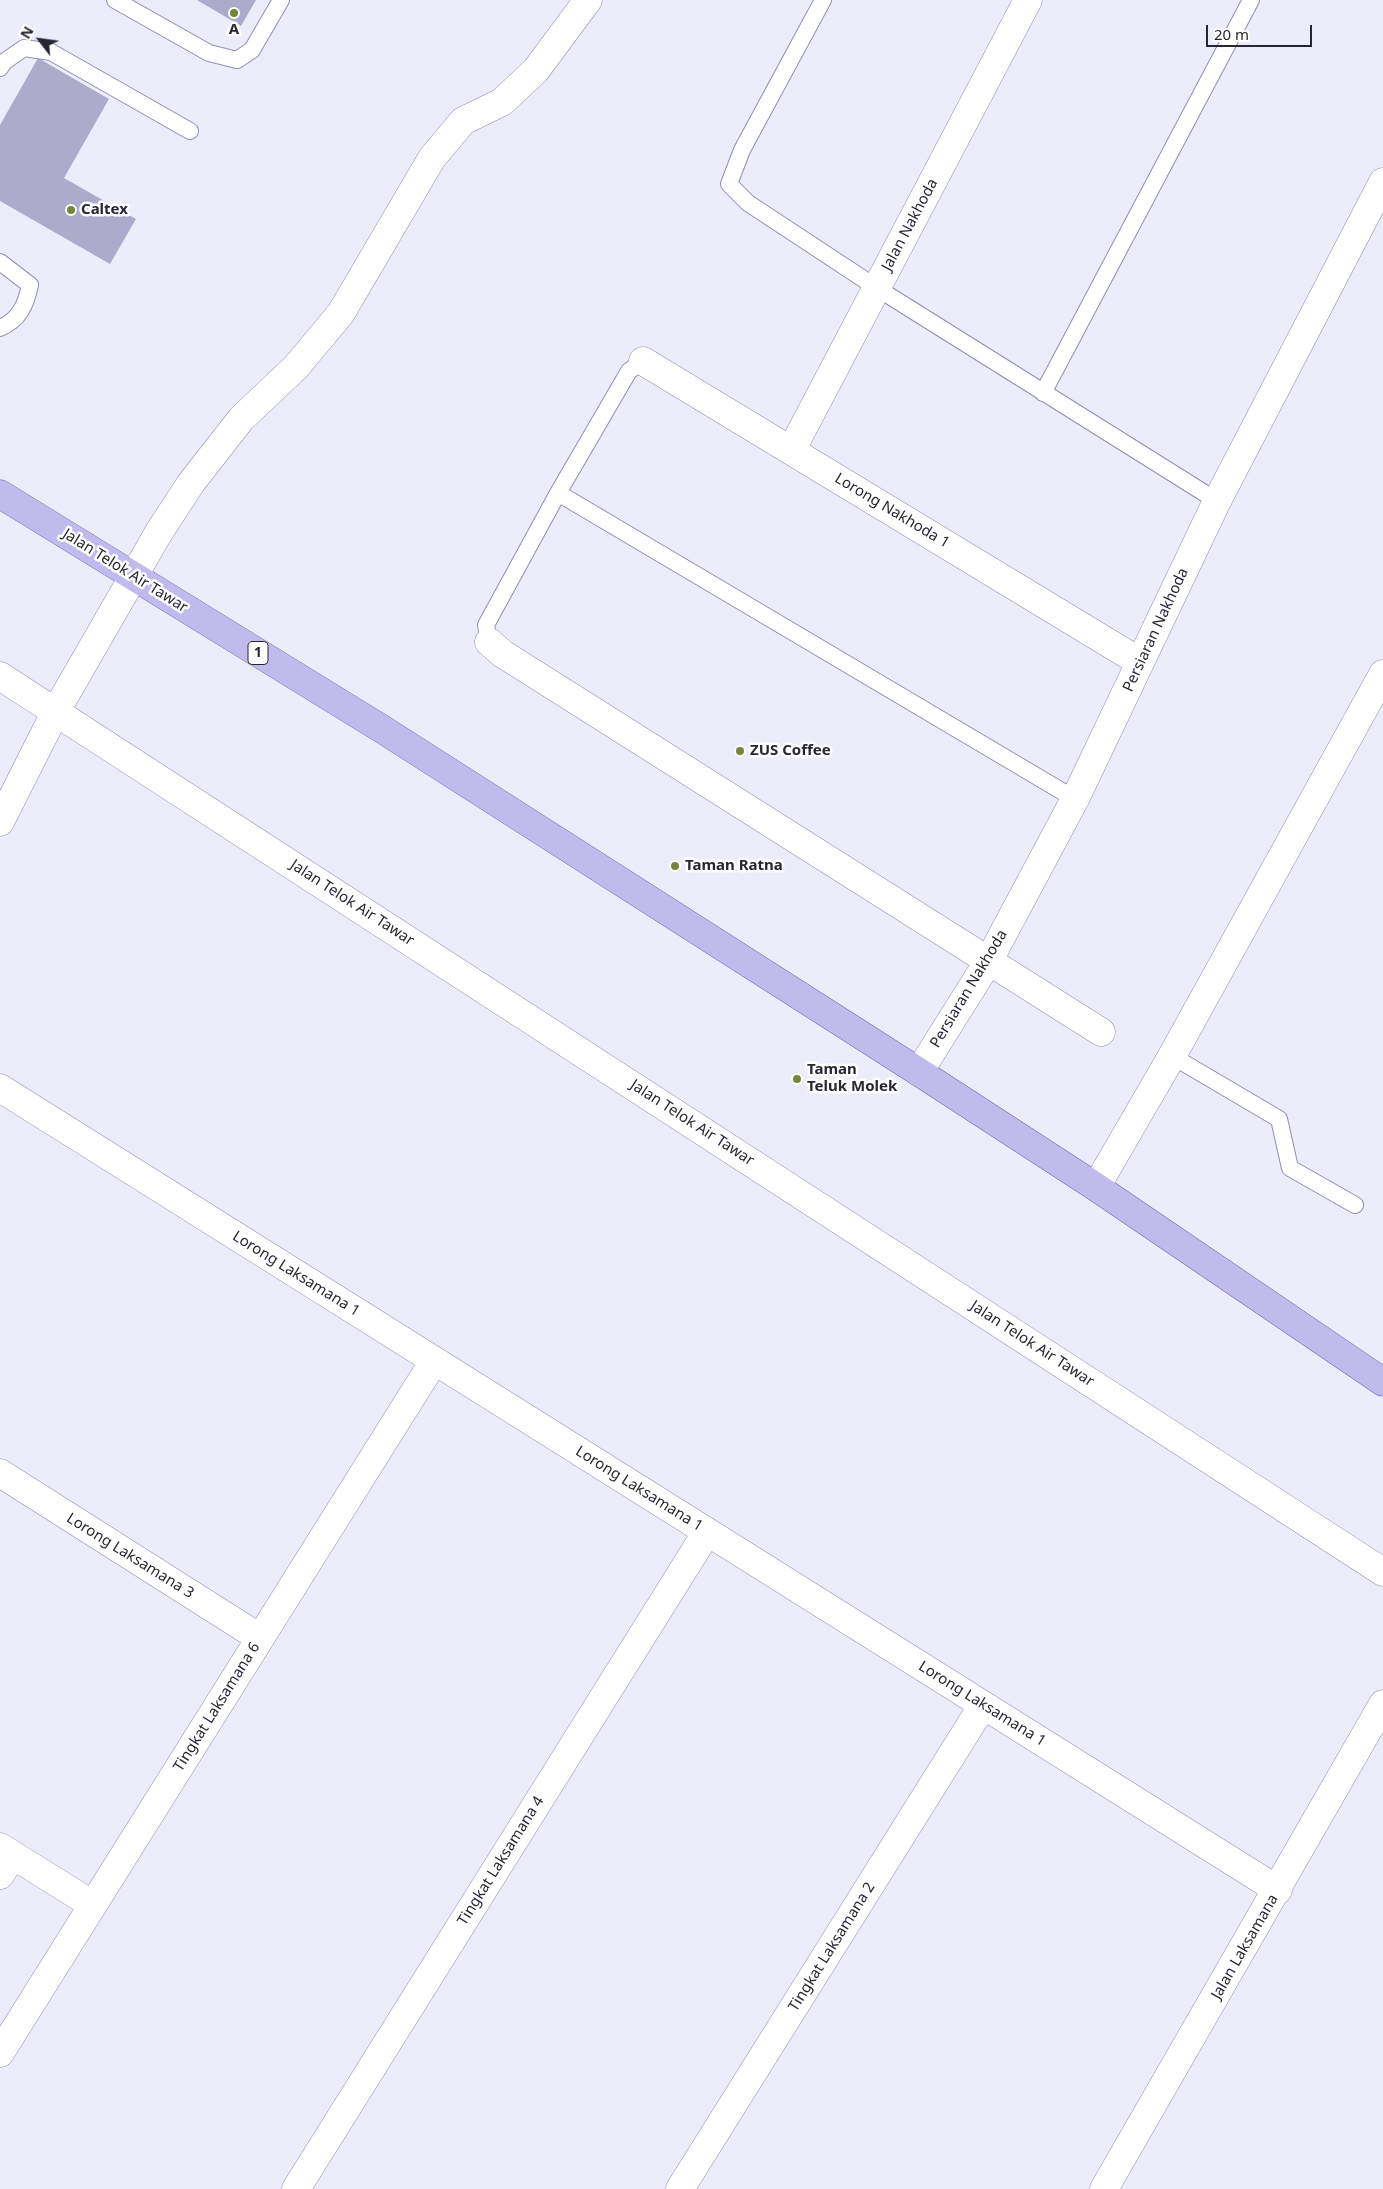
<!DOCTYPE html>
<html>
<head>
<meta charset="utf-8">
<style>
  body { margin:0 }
  #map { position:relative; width:1383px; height:2189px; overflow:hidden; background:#edecfb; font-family:"Noto Sans",sans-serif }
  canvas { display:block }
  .north { position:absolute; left:15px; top:15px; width:50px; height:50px; -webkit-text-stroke:4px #fff; paint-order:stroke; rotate:300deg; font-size:14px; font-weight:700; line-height:20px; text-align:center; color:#272633 }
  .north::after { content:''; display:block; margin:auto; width:18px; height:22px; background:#272633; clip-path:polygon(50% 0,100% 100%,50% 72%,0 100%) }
  .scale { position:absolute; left:1206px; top:25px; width:106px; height:22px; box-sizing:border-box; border:2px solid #272633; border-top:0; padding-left:6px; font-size:15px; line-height:18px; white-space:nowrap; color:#272633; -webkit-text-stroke:4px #fff; paint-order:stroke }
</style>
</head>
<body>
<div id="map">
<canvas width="1383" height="2189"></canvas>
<div class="north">N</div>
<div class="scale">20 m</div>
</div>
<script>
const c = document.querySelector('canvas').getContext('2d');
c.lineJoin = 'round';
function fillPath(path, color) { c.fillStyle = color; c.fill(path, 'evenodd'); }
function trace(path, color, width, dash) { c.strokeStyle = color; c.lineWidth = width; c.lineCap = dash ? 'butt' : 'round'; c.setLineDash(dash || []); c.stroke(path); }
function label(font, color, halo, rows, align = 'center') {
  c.font = font + ' "Noto Sans",sans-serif'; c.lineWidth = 5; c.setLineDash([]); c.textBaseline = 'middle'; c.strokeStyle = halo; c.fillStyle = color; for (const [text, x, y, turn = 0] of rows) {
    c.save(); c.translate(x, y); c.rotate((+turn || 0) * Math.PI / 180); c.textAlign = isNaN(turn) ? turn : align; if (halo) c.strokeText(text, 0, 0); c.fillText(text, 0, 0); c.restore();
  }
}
fillPath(new Path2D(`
  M197,0h59l-15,26z
  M38,58l71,41 -45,79 72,41 -26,45 -110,-63v-76z`), '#adabcc');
const lane = new Path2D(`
  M115,0l94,53 28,7 15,-10 29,-50
  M823,0l-81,150 -13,34 19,19 129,85 340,213
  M0,68l4,-6 20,-14 27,4 139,79
  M0,262l30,23c-4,20 -11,35 -30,43
  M1043,393l208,-393
  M558,493l517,306
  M489,642l-3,-17 72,-132 71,-122 14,-10
  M1172,1056l107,63 11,49 65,37`);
const street = new Path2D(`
  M643,361l497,301
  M792,449l236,-449
  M489,642l14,12 598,378
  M0,676l1383,896
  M0,822l56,-111 103,-179 32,-49 50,-64 55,-52 45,-54 91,-155 31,-37 39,-19 34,-32 52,-70
  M919,1072l69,-110 87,-163 142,-298 166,-319
  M0,1088l1278,802
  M1096,1187l76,-131 211,-382
  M0,1473l260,165
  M0,1847l93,58
  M0,1875l13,-20
  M0,2053l434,-692
  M296,2189l411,-657
  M680,2189l303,-484
  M1104,2189l279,-485`);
const primary = new Path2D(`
  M0,494l382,235 537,343 177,115 287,195`);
trace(lane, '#918fb0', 18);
trace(street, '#918fb0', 29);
trace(primary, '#6f68a4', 29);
trace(lane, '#fff', 16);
trace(street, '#fff', 28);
trace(primary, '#c0baed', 28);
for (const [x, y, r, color] of [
  [234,13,5,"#758737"],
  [71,210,5,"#758737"],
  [740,751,5,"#758737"],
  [675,866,5,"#758737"],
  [797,1079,5,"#758737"]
]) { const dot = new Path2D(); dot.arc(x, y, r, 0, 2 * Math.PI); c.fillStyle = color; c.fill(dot); trace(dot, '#fff', 2); }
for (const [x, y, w] of [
  [258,653,20]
]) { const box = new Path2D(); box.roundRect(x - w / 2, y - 11.5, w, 23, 4); c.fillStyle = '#fff'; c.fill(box); trace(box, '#272633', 1); }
label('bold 14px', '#272633', null, [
  ["1",258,653]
]);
label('bold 15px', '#272633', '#fff', [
  ["A",234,30,"center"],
  ["Caltex",81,210],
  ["ZUS Coffee",750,751],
  ["Taman Ratna",685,866],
  ["Taman",807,1070],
  ["Teluk Molek",807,1087]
], 'left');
label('15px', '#272633', '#fff', [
  ["Jalan Nakhoda",910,225,-62],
  ["Lorong Nakhoda 1",892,511,31],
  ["Jalan Telok Air Tawar",125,571,32],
  ["Persiaran Nakhoda",1156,630,-65],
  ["Jalan Telok Air Tawar",352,903,33],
  ["Persiaran Nakhoda",969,989,-59],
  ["Jalan Telok Air Tawar",692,1123,33],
  ["Lorong Laksamana 1",296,1274,32],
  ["Jalan Telok Air Tawar",1032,1344,33],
  ["Lorong Laksamana 1",639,1489,32],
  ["Lorong Laksamana 3",130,1556,32],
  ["Lorong Laksamana 1",982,1704,32],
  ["Tingkat Laksamana 6",217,1707,-58],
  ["Tingkat Laksamana 4",501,1861,-58],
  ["Tingkat Laksamana 2",832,1947,-58],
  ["Jalan Laksamana",1245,1947,-60]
]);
</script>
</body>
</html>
